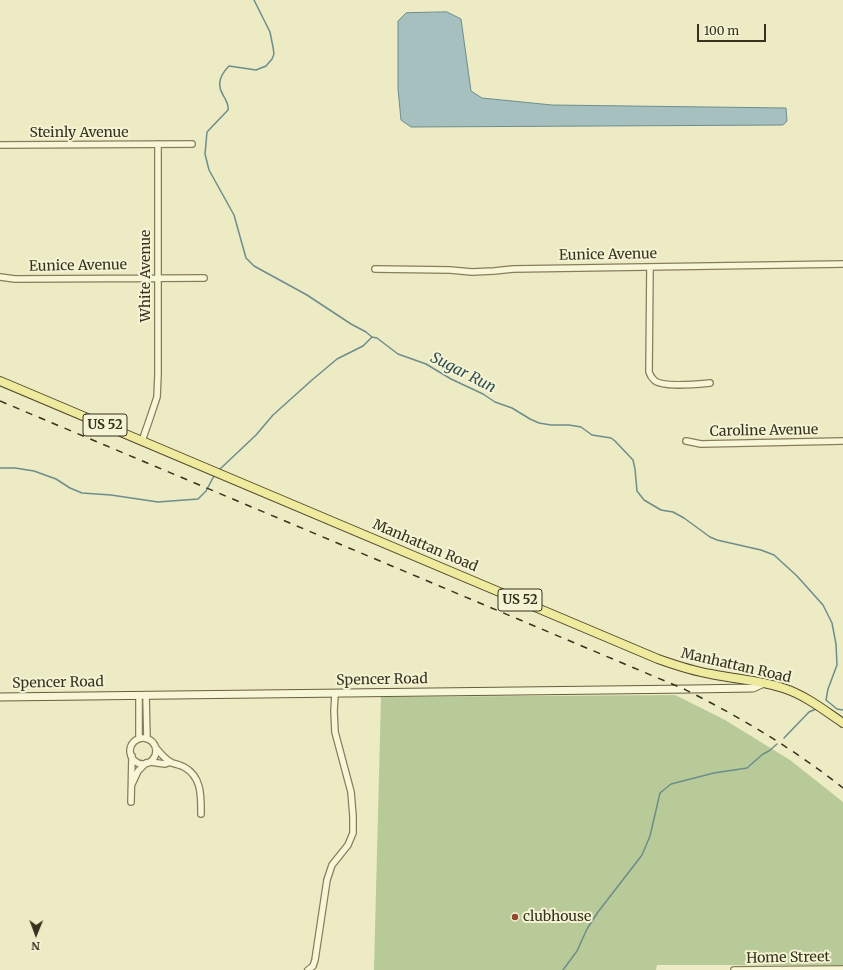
<!DOCTYPE html>
<html>
<head>
<meta charset="utf-8">
<style>
  body { margin:0 }
  #map { position:relative; width:843px; height:970px; overflow:hidden; background:#ecebc4; font-family:Merriweather,serif }
  canvas { display:block }
  .north { position:absolute; left:16px; top:914px; width:40px; height:40px; -webkit-text-stroke:3px #f4f3d3; paint-order:stroke; rotate:181deg; font-size:11px; font-weight:700; line-height:16px; text-align:center; color:#37311f }
  .north::after { content:''; display:block; margin:auto; width:14px; height:18px; background:#37311f; clip-path:polygon(50% 0,100% 100%,50% 72%,0 100%) }
  .scale { position:absolute; left:697px; top:24px; width:69px; height:18px; box-sizing:border-box; border:2px solid #37311f; border-top:0; padding-left:5px; font-size:12px; line-height:14px; white-space:nowrap; color:#37311f; -webkit-text-stroke:3px #f4f3d3; paint-order:stroke }
</style>
</head>
<body>
<div id="map">
<canvas width="843" height="970"></canvas>
<div class="north">N</div>
<div class="scale">100 m</div>
</div>
<script>
const c = document.querySelector('canvas').getContext('2d');
c.lineJoin = 'round';
function fillPath(path, color) { c.fillStyle = color; c.fill(path, 'evenodd'); }
function trace(path, color, width, dash) { c.strokeStyle = color; c.lineWidth = width; c.lineCap = dash ? 'butt' : 'round'; c.setLineDash(dash || []); c.stroke(path); }
function label(font, color, halo, rows, align = 'center') {
  c.font = font + ' Merriweather,serif'; c.lineWidth = 4; c.setLineDash([]); c.textBaseline = 'middle'; c.strokeStyle = halo; c.fillStyle = color; for (const [text, x, y, turn = 0] of rows) {
    c.save(); c.translate(x, y); c.rotate((+turn || 0) * Math.PI / 180); c.textAlign = isNaN(turn) ? turn : align; if (halo) c.strokeText(text, 0, 0); c.fillText(text, 0, 0); c.restore();
  }
}
fillPath(new Path2D(`
  M675,695l50,25 65,40 53,42v163h-186l-1,5h-282l7,-273z`), '#b7ca98');
const water = new Path2D(`
  M447,12l14,7 10,72 11,7 70,7 234,3 1,13 -4,4 -372,2 -10,-7 -3,-31v-68l8,-8z`);
fillPath(water, '#a6bfbf');
trace(water, '#6d8d8d', 1);
trace(new Path2D(`
  M254,0l16,32 3,15 1,7 -2,5 -6,7 -10,4 -27,-4c-8,8 -13,18 -6,29 3,5 6,9 5,15l-21,22 -2,22 4,16 25,45 12,43 8,8 53,29 44,29 15,8 6,5 5,1 21,16 28,10 25,15 32,15 12,8 17,6 18,11 9,4 12,2h18l12,2 11,8 19,3 4,3 18,19 2,9 2,22 7,9 17,10 12,2 11,6 26,19 7,3 44,10 13,5 23,21 26,29 9,18 4,21 1,21 -9,24 -2,11
  M0,468h15l19,3 22,8 14,9 12,5 29,2 47,7 40,-3 8,-8 9,-17
  M219,470l37,-35 17,-20 39,-35 25,-21 26,-13 9,-9
  M826,700l11,9 6,1
  M784,738l25,-26 7,-3
  M563,970l14,-19 10,-22 11,-17 44,-57 8,-19 10,-43 11,-9 43,-11 33,-5 16,-14 6,-3 8,-7`), '#6d8d8d', 1.5);
const street = new Path2D(`
  M0,145l192,-1
  M650,267l-1,105c1,3 3,6 5,8 8,8 45,4 56,3
  M375,269l75,1 22,2 22,-1 19,-2 330,-5
  M0,277l15,2 189,-1
  M142,441l8,-23 7,-21 1,-22v-231
  M686,441l15,3 142,-3
  M139,695v44
  M146,695l1,44
  M130 751a13 13 0 1 1 26 0a13 13 0 1 1-26 0Z
  M156,748c4,5 10,12 16,15 4,1 8,2 12,4 18,10 17,29 17,47
  M150,762l15,2 6,-2
  M132,784l6,-13 8,-8
  M131,802l1,-46
  M308,970l5,-4 2,-6 12,-80 5,-15 16,-20 5,-12v-17l-2,-24 -16,-60 -1,-21 1,-17
  M734,970l109,-1`);
const secondary = new Path2D(`
  M0,697l691,-8 62,-1 11,-5`);
const primary = new Path2D(`
  M0,381l658,278c17,6 34,12 53,15 23,5 48,6 72,14 22,7 41,22 60,35`);
trace(street, '#867d5b', 8);
trace(secondary, '#685e3e', 9);
trace(primary, '#544a2f', 10);
trace(street, '#f7f6d7', 5.5);
trace(secondary, '#f7f6d7', 7);
trace(primary, '#eeea9e', 8);
trace(new Path2D(`
  M0,401l684,288c56,28 110,60 159,99`), '#37311f', 1.5, [7, 7]);
for (const [x, y, r, color] of [
  [515,917,4,"#92482e"]
]) { const dot = new Path2D(); dot.arc(x, y, r, 0, 2 * Math.PI); c.fillStyle = color; c.fill(dot); trace(dot, '#f4f3d3', 1.5); }
for (const [x, y, w] of [
  [105,425,44],
  [520,600,44]
]) { const box = new Path2D(); box.roundRect(x - w / 2, y - 11, w, 22, 3); c.fillStyle = '#f4f3d3'; c.fill(box); trace(box, '#37311f', 1); }
label('bold 13px', '#37311f', null, [
  ["US 52",105,425],
  ["US 52",520,600]
]);
label('14px', '#37311f', '#f4f3d3', [
  ["Steinly Avenue",79,133],
  ["Eunice Avenue",608,255,-1],
  ["Eunice Avenue",78,266,-1],
  ["White Avenue",146,276,-90],
  ["Caroline Avenue",764,431,-1],
  ["Manhattan Road",425,546,23],
  ["Manhattan Road",736,666,13],
  ["Spencer Road",382,680,-1],
  ["Spencer Road",58,683,-1],
  ["Home Street",788,958,-1]
]);
label('14px', '#37311f', '#f4f3d3', [
  ["clubhouse",523,917]
], 'left');
label('italic 15px', '#2f4e56', '#f4f3d3', [
  ["Sugar Run",463,373,27]
]);
</script>
</body>
</html>
